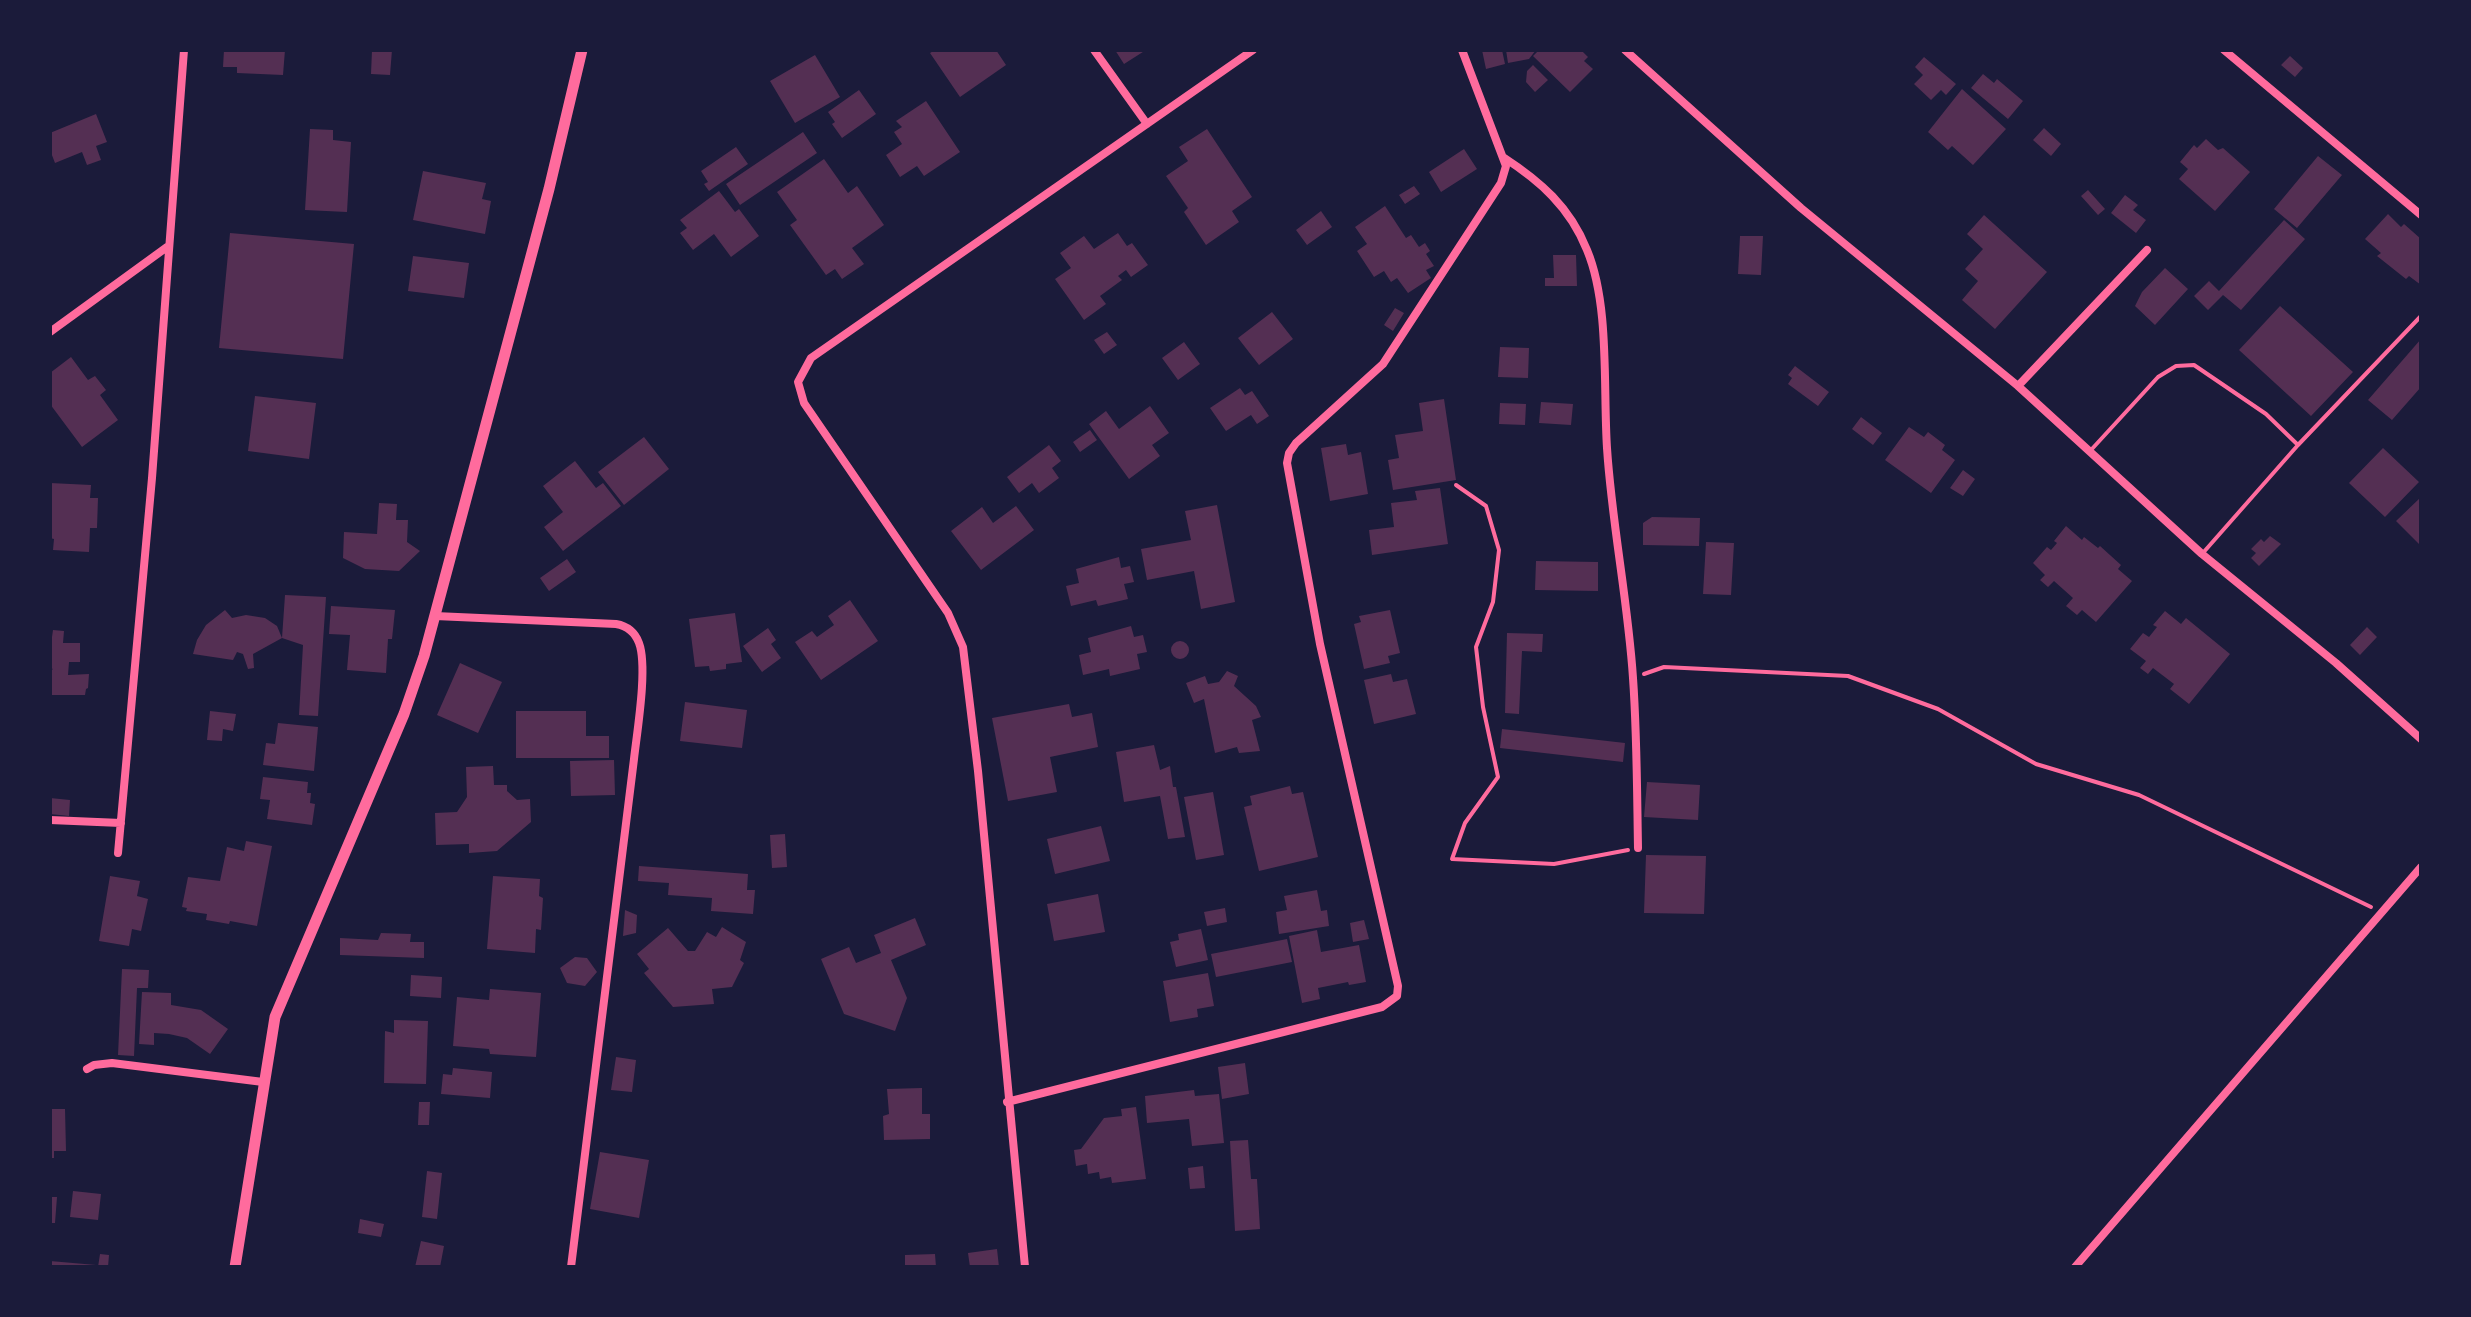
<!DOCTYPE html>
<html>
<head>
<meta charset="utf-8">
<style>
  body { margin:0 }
  #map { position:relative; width:2471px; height:1317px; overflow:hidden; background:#1b1b3a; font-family:"Nunito Sans",sans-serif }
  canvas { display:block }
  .frame { position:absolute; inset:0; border:52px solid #1b1b3a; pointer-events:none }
</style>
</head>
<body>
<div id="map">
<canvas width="2471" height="1317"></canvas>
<div class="frame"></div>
</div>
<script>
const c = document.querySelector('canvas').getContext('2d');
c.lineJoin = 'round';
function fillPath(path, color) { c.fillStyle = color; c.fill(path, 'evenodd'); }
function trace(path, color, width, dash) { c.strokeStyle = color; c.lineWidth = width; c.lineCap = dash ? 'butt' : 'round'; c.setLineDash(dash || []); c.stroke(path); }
fillPath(new Path2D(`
  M224,50h61l-2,25 -46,-2v-6h-14z
  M372,50h20l-2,25 -19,-1z
  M935,50h61l10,15 -46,32 -30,-44z
  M1115,50h31l-22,14z
  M1482,50h20l3,14 -19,5z
  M1506,50h30l-7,9 -21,4z
  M1539,50h42l7,7 -4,4 9,8 -23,23 -37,-36z
  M815,55l25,42 -45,26 -25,-42z
  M2290,56l13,12 -8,9 -14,-12z
  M1924,57l32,27 -10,11 -5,-5 -10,10 -17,-16 9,-9 -8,-8z
  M1533,65l15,15 -13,12 -9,-10 1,-11z
  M1983,74l11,9 3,-4 26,22 -15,18 -37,-31z
  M1962,89l44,40 -33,36 -21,-19 -4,4 -20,-18z
  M859,90l17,24 -34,24 -10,-14 3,-2 -7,-10z
  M926,101l34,51 -36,24 -7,-10 -17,11 -14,-22 16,-11 -8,-12 8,-5 -6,-6z
  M96,114l11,28 -11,4 5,14 -14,5 -5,-13 -27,11 -5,-13v-17z
  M2044,128l17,16 -10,12 -18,-16z
  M310,129l23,1v10l18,2 -4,70 -42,-2z
  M1207,129l45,68 -20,14 7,11 -33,23 -22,-33 4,-4 -22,-32 22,-15 -9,-14z
  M803,132l14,21 -77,52 -14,-21z
  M2206,139l12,11 5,-2 27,24 -35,39 -36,-32 9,-10 -8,-7 14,-17 3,3z
  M736,147l12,17 -39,27 -5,-7 4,-2 -7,-11z
  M1464,149l13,20 -36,23 -12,-20z
  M2318,156l24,19 -45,53 -23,-19z
  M824,159l24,34 9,-7 27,39 -32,23 12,16 -22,15 -7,-10 -9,6 -36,-50 7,-5 -20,-28z
  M423,171l63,12 -4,16 9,2 -6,33 -72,-14z
  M1414,186l6,8 -15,10 -6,-9z
  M2088,190l17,19 -7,6 -17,-19z
  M719,191l16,21 4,-3 20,27 -28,21 -17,-23 -21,16 -13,-17 7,-5 -7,-8z
  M2125,195l13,10 -5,5 13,10 -10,13 -25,-20z
  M1385,206l21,32 5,-3 8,12 6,-4 5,8 -4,3 8,12 -8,4 5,8 -23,15 -11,-15 -6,4 -7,-11 -10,6 -17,-26 10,-7 -12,-17z
  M1321,211l11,16 -25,18 -11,-15z
  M2388,214l13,13 3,-3 17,15v46l-12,-9 -3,3 -29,-23 4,-3 -16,-14z
  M1984,215l63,57 -52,57 -33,-29 16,-19 -13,-12 18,-20 -16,-15z
  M2284,220l21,19 -64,71 -18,-15 -15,15 -14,-14 15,-15 10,10z
  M230,233l124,11 -11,115 -124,-11z
  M1118,233l9,13 5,-3 16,22 -17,12 -5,-7 -8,6 4,4 -22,16 6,8 -22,16 -29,-41 16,-11 -11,-15 24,-17 10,13z
  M1740,236h23l-2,39 -23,-1z
  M1553,255h23l1,31h-32v-8h9z
  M413,256l56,7 -5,35 -56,-7z
  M2165,268l23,21 -33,36 -20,-19 7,-14z
  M2280,306l73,66 -42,44 -72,-66z
  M1395,308l9,5 -11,18 -9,-6z
  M1272,312l21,27 -34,26 -21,-27z
  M1107,332l10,13 -13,9 -10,-14z
  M2421,339v48l-29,33 -24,-20z
  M1184,342l16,22 -22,16 -16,-22z
  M1500,347l29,1 -1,30 -30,-1z
  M71,357l17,23 7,-4 11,14 -6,5 18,25 -36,27 -32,-43v-31z
  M1795,366l34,26 -11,14 -30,-22 4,-6 -4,-3z
  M1240,388l5,7 7,-4 17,25 -12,8 -6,-9 -25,16 -16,-23z
  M255,396l61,7 -7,56 -61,-8z
  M1444,399l12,81 -63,10 -5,-30 11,-2 -4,-23 28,-4 -4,-28z
  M1541,402l32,2 -2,21 -32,-2z
  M1500,403l26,1 -1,21 -26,-1z
  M1150,406l19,27 -17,12 8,11 -31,23 -40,-55 17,-13 13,18z
  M1861,417l21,16 -9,12 -21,-16z
  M1909,427l15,10 4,-5 17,13 -3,5 13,10 -24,33 -46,-33z
  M1090,430l7,10 -17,12 -7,-10z
  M644,437l25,32 -45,36 -26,-33z
  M1346,444l2,11 13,-3 7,42 -38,7 -9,-53z
  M1049,445l12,16 -9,7 7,10 -20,15 -7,-10 -13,10 -12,-16z
  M2383,448l36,34 -34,35 -36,-34z
  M575,461l21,27 7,-5 18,23 -58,45 -19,-24 19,-15 -20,-26z
  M1963,470l12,9 -12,17 -13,-8z
  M50,483l41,2 -1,13h8l-1,30h-7l-1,24 -36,-2 1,-11 -4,-1z
  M1440,488l8,56 -76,11 -3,-25 25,-3 -3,-24 26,-3 -2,-9z
  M2421,497v49l-25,-25z
  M379,503l18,1 -1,16h12l-1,22 13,9 -21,20 -34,-2 -22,-11 1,-26 33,2z
  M1217,505l18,97 -34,7 -7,-38 -47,9 -6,-31 50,-9 -6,-29z
  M1016,506l18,24 -53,40 -30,-39 31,-24 11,16z
  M1652,517l48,1 -1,28 -56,-1v-22z
  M2066,526l16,14 2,-3 14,11 2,-2 21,19 -3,4 14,12 -36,41 -14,-12 -5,5 -11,-9 7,-8 -19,-17 -6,6 -8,-7 5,-5 -12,-12 14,-16 4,3 6,-7 -3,-2z
  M2270,536l11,8 -22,22 -8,-8 5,-5 -5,-4 10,-10 3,3z
  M1706,542l28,1 -3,52 -28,-1z
  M1119,557l2,11 9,-2 4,16 -10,2 4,15 -30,7 -2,-6 -25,6 -5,-20 13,-3 -3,-14z
  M567,559l9,13 -27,19 -9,-13z
  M1536,561l62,1v29l-63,-1z
  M285,595l41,2 -8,119 -19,-1 4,-70 -21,-7z
  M850,600l28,41 -57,39 -26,-38 17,-11 5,6 17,-12 -6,-9z
  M331,606l64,4 -3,29h-4l-2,34 -39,-3 3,-35 -21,-1z
  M225,610l7,8 14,-3 19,3 12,8 5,12 -29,16 1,14 -6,1 -5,-15 -6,-2 -4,8 -40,-6 4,-14 9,-15z
  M1390,610l10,43 -12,3 2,7 -26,6 -10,-45 7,-2 -2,-6z
  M2165,611l16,13 5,-6 44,36 -41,50 -19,-15 4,-5 -21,-16 -5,6 -8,-6 6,-7 -16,-12 13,-16 6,4 8,-10 -4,-2z
  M735,613l7,49 -16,2v5l-16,2 -1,-5 -14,1 -6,-48z
  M1131,626l3,11 9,-2 4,17 -10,2 3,15 -30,7 -1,-7 -26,6 -4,-20 12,-3 -3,-14z
  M2367,627l10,10 -17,18 -10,-10z
  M768,628l8,12 -5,4 10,14 -19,14 -19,-26z
  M53,630l11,1 -1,12h17v19h-11l-1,13 21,-1 -1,14 -2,1 -1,6h-34l-1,-24 3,-2 -3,-1v-17z
  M1507,633l36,1 -1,18 -20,-1 -3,63 -14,-1z
  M1171 650a9 9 0 1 1 18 0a9 9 0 1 1-18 0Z
  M460,663l42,19 -24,51 -41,-18z
  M1227,671l11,5 -4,10 22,20 5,11 -9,3 8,31 -21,2 -2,-6 -22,6 -11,-54 -10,4 -8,-20 19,-7 3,8 11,-2z
  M1391,674l2,8 14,-3 9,35 -42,10 -10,-44z
  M685,702l62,8 -5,38 -62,-7z
  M1069,704l3,13 20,-4 6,34 -48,10 7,35 -49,9 -16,-83z
  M210,711l26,3 -3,17 -10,-2 -1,12 -15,-1z
  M516,711h70v25h23v22h-93z
  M278,723l40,4 -4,44 -51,-6 3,-22 9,1z
  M1502,729l123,14 -2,19 -123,-14z
  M1154,745l6,25 10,-4 3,21h3l9,50 -17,2 -8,-43 -36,6 -8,-50z
  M614,760l1,35 -44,1 -1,-35z
  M493,766l1,19h13v6l10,9 13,-1 1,23 -34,29 -28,2v-9l-33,1 -1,-32 22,-1 10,-15 -1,-30z
  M263,777l45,5 -1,11h4l-1,10 5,1 -3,21 -45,-6 3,-19 -10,-1z
  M1647,782l53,3 -2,35 -54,-3z
  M1290,786l2,8 11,-2 15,65 -59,14 -15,-64 8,-2 -2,-9z
  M1213,792l11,63 -28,5 -12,-63z
  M50,798l20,2 -1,16 -19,-2z
  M1101,826l9,35 -55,13 -8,-35z
  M785,834l2,33 -15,1 -2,-33z
  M246,841l26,5 -15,80 -27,-5 -1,3 -23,-4 1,-6 -21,-3 1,-3 -5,-1 6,-30 32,4 7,-34 17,4z
  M1646,855l60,1 -2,58 -60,-1z
  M639,866l109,8 -1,16h8l-2,24 -42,-3 1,-13 -44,-3 1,-12 -31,-2z
  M110,876l30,5 -3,15 11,3 -7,32 -9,-2 -3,17 -30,-5z
  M493,876l47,3 -1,17 4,2 -2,32 -5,-1 -1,24 -48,-4z
  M1317,890l4,21 6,-1 2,16 -50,8 -3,-22 11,-2 -3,-14z
  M1098,894l7,38 -51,9 -7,-37z
  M1225,908l2,14 -20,4 -3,-14z
  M625,910l12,5 -1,18 -13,3z
  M915,918l11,27 -35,15 16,38 -12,33 -51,-17 -23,-55 28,-12 7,16 25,-10 -7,-18z
  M1364,920l5,19 -16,3 -3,-19z
  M722,927l24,15 -6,18 4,3 -12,24 -20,2 2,15 -41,3 -29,-34 5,-4 -12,-15 31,-26 20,23h7l12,-19 9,5z
  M1201,929l7,31 -32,7 -6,-25 9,-2 -1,-6z
  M1317,930l4,22 38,-7 7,37 -17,3 -1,-3 -30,6 2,11 -18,4 -13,-67z
  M381,933l30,1 -1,8h14v16l-84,-3v-17l38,2z
  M1287,939l5,23 -76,15 -5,-23z
  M575,957l12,1 10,14 -12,14 -18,-3 -7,-15z
  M122,969l27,1 -1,18h-11l-3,68 -16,-1z
  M1208,973l6,33 -17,3 1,8 -28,5 -7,-41z
  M411,975l31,2 -1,21 -31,-2z
  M490,989l51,4 -5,64 -46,-3 -1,-5 -36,-3 4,-49 32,3z
  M142,992l29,1v12l30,5 27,19 -18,25 -23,-16 -18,-4 -15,-1v12l-15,-1z
  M394,1020l34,1 -2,63 -42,-1 1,-52 9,2z
  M616,1057l20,3 -4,32 -21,-2z
  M1245,1063l4,31 -27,5 -4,-32z
  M453,1068l39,4 -2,26 -49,-4 2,-20 9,1z
  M922,1088v26h8v25l-46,1 -1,-24 6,-2 -2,-25z
  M1194,1090l1,6 24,-2 5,49 -32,3 -3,-27 -42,4 -2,-27z
  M419,1102h11l-1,23h-11z
  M1136,1107l10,72 -34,4 -1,-6 -11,2 -1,-7 -11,2 -1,-10 -11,2 -2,-16 7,-1 23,-31 18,-2 -1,-7z
  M50,1109h15l1,42h-12v7h-4z
  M1248,1140l3,39h6l3,50 -25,2 -5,-90z
  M600,1152l49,8 -10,58 -49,-9z
  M1203,1166l2,22 -15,1 -2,-21z
  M427,1171l15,2 -5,46 -15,-2z
  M73,1191l28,3 -3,26 -28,-3z
  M50,1197h7l-2,26h-5z
  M360,1219l24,5 -3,13 -23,-4z
  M421,1241l23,5 -4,21h-25z
  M997,1249l2,18h-29l-2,-14z
  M100,1254l9,1 -1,12h-10z
  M935,1254l1,13h-31v-12z
  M50,1261l46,4v2h-46z`), '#542f53');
trace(new Path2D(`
  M1456,485l30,21 13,44 -6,52 -17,45 7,60 15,70 -33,46 -13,36 102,5 74,-14
  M1644,674l20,-7 184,9 90,33 98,55 103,31 232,112`), '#ff6b9d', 4);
trace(new Path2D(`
  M2091,450l67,-73 18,-11 18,-1 72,49 32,31
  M2202,554l96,-109 123,-129`), '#ff6b9d', 4);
trace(new Path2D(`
  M1094,50l53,74
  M1625,50l176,158 217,178 184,168 134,109 85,76
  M2224,50l197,165
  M1503,157c37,24 67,50 84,93 23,55 16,138 20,198 5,77 21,153 26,230 4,56 4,113 5,170
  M50,332l117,-85
  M2018,386l129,-136
  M435,616l181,8c11,2 19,8 23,19 9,24 -2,89 -5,116l-63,508
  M50,820l71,3
  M118,853l34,-375 32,-428
  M87,1069l7,-4 18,-2 151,19
  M1007,1102l375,-95 15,-11 1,-10 -78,-342 -33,-181 2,-10 7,-10 87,-79 118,-181 5,-17 -44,-116
  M1025,1267l-47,-496 -15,-124 -15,-34 -144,-210 -6,-21 13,-24 442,-308
  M2075,1267l346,-400`), '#ff6b9d', 8);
trace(new Path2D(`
  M235,1267l40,-250 129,-303 20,-58 125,-467 33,-139`), '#ff6b9d', 11);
</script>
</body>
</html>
